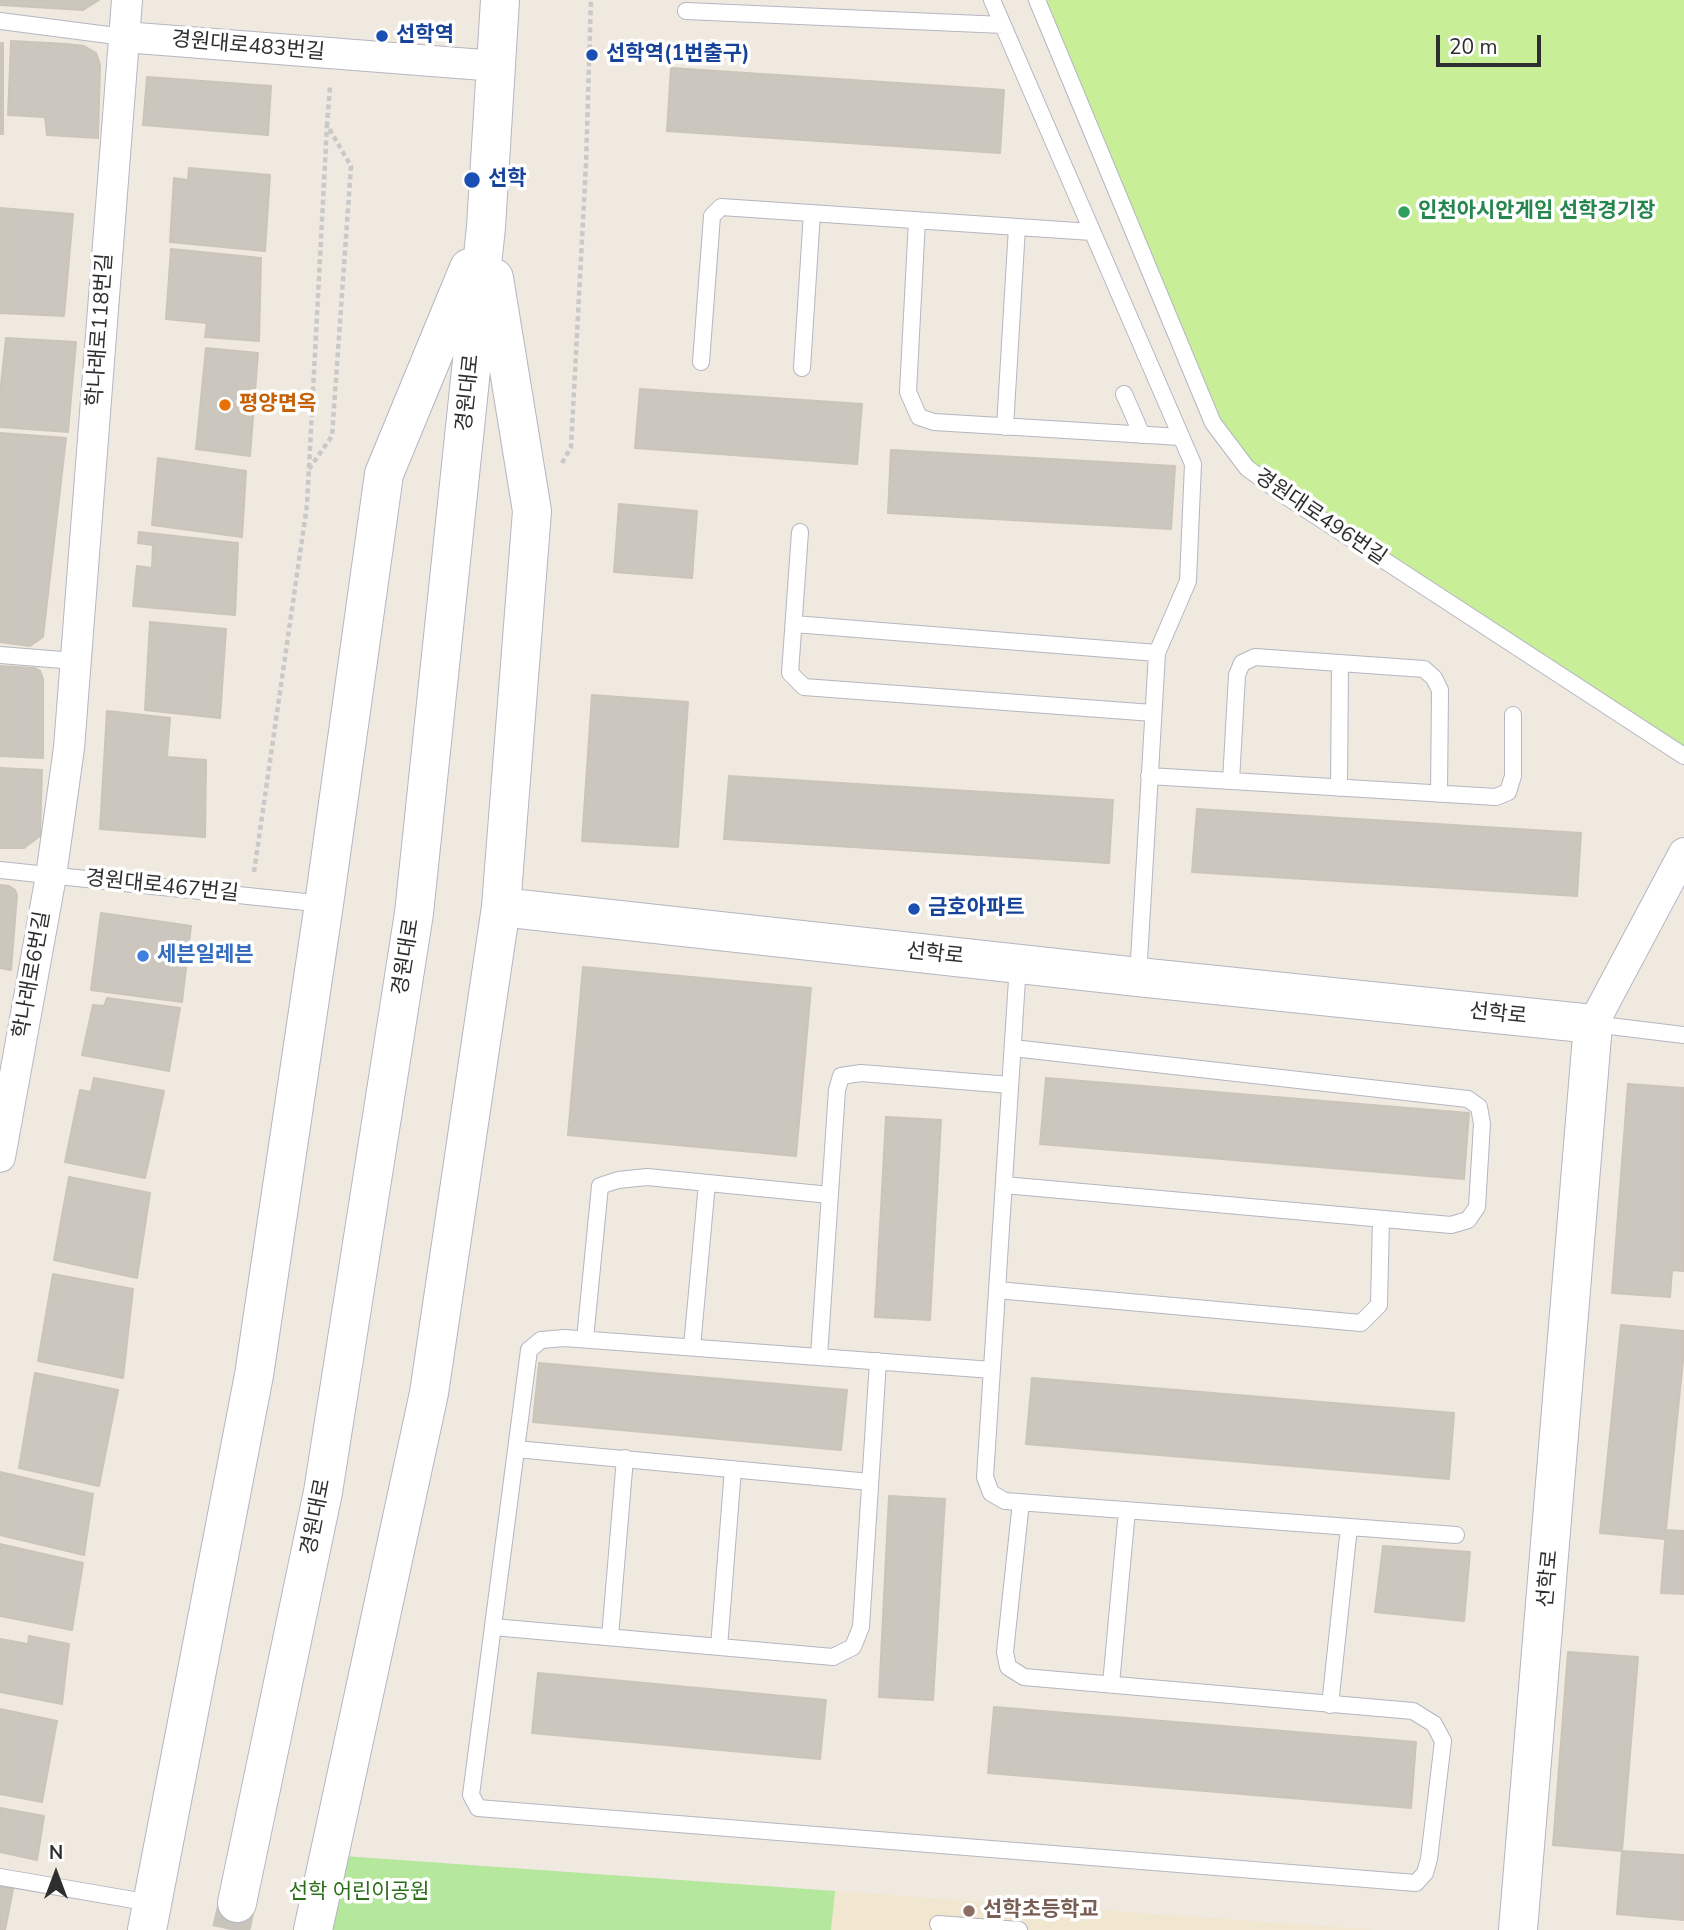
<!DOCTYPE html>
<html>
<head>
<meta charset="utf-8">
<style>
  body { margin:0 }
  #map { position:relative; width:1684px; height:1930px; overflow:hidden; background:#efe9e0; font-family:"Nunito Sans",sans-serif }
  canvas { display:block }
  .north { position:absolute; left:21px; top:1839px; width:70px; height:70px; -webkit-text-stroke:5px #fff; paint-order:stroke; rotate:0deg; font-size:19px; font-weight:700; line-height:28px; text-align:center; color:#2e2e2e }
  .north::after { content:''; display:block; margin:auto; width:24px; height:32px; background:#2e2e2e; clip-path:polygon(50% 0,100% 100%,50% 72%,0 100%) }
  .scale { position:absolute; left:1436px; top:35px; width:105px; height:32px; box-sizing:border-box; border:4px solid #2e2e2e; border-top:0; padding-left:9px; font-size:21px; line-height:24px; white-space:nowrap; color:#2e2e2e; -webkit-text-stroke:5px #fff; paint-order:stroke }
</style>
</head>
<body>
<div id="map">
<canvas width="1684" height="1930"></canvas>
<div class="north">N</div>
<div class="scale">20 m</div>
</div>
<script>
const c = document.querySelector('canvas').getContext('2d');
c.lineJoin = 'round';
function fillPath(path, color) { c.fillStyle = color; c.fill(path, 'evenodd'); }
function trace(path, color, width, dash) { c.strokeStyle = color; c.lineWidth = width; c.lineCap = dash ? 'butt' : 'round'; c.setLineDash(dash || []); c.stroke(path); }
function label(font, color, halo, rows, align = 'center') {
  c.font = font + ' "Nunito Sans","Noto Sans KR",sans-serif'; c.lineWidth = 7; c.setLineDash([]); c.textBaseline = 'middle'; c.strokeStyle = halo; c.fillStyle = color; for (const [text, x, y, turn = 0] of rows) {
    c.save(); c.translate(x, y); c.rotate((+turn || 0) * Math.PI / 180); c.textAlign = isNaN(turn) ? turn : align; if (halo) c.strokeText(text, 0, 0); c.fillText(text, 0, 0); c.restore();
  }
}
fillPath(new Path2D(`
  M835,1891l542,39h-546z`), '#f1e6d0');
fillPath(new Path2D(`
  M330,1855l505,36 -4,39h-518z`), '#b5e79c');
fillPath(new Path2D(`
  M1035,0h649v755l-403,-262 -68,-70z`), '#c9ee98');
const building = new Path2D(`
  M0,0h99l-16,10 -83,-5z
  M11,41l56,3 17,2 12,7 4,12 -2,73 -51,-3 -2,-18 -37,-2z
  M0,43h3v91h-3z
  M671,68l333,22 -4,63 -333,-22z
  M147,77l124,9 -3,49 -125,-10z
  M189,168l81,7 -5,76 -95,-9 4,-64 14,2z
  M0,208l73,6 -9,102 -64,-3z
  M171,249l90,9 -2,83 -54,-4 2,-14 -41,-4z
  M6,338l70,4 -8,90 -68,-5v-33z
  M206,348l52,5 -8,103 -54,-7z
  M640,389l222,15 -5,60 -222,-16z
  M0,433l66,5 -23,199 -13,9 -30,-4z
  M891,450l284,16 -4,63 -283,-16z
  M158,458l88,13 -4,66 -90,-12z
  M619,504l78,7 -5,67 -78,-6z
  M139,532l99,11 -3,72 -102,-9 4,-40 15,2 1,-23 -15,-2z
  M150,622l76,7 -6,89 -75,-8z
  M0,666l34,2 6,3 3,8v79l-43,-2z
  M592,695l96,7 -10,145 -96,-6z
  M107,711l63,7 -3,39 39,3 -1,77 -105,-8z
  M0,768l42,2 -2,66 -16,12h-24z
  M729,776l384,24 -4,63 -385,-24z
  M1197,809l384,24 -4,63 -385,-24z
  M0,885l9,1 6,4 2,5 -6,75 -11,-2z
  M101,913l90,13 -9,76 -91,-12z
  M583,967l228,21 -15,168 -228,-21z
  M107,998l73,10 -11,63 -87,-16 11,-50 11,1z
  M94,1078l70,13 -19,87 -80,-16 15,-72 11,2z
  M1046,1078l423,35 -5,66 -424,-35z
  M1628,1084l56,4v183l-12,-1 -2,27 -58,-4z
  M886,1117l55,3 -11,200 -55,-3z
  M69,1177l81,16 -13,85 -83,-18z
  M53,1274l80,15 -10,89 -85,-17z
  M1621,1325l63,6v19l-19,189 -65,-6z
  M539,1363l308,27 -6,60 -308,-28z
  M35,1373l83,17 -19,96 -80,-18z
  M1032,1378l422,35 -5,66 -423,-35z
  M0,1472l93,22 -9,61 -84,-20z
  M889,1496l56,3 -12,201 -54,-3z
  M1666,1530l18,1v63l-23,-1z
  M0,1544l83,19 -11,67 -72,-14z
  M1383,1546l87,6 -6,69 -89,-9z
  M29,1636l40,8 -7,60 -62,-12v-53l28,5z
  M1568,1652l70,5 -16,194 -69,-6z
  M538,1673l288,27 -6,59 -288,-26z
  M994,1707l422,35 -5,66 -423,-35z
  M0,1709l57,12 -15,81 -42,-8z
  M0,1808l44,8 -7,44 -37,-8z
  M1622,1851l62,4v65l-67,-6z
  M0,1887l13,2 -8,41h-5z`);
fillPath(building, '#cbc7be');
trace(building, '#cbc5b9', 2);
trace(new Path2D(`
  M231,1930l6,-27`), '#c8c4bc', 38, [38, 19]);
const service = new Path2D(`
  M992,0l201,464 -5,117 -31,72 -19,324
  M1037,0l176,423 34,45 34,25 403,263
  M686,11l317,14
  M0,21l124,16
  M917,220l-9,172 11,25 15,5 247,15
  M701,362l11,-146 9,-9 371,25
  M802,368l10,-155
  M1124,394l18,41
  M1005,427l12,-200
  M800,532l-10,141 14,14 349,26
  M794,624l363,29
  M0,655l75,6
  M1149,776l347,21 12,-5 5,-16v-61
  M1231,781l6,-106 5,-12 13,-6 169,12 10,9 6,12 -1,104
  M1339,788l1,-125
  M0,870l324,34
  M1018,964l-33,513 6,16 14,8 451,34
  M1593,1024l91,11
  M1004,1185l447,40 17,-5 9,-13 5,-83 -3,-17 -11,-8 -455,-51
  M997,1290l364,33 18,-18 2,-86
  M585,1339l15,-153 18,-6 29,-3 183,18
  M692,1347l15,-164
  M819,1356l18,-266 4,-14 20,-3 149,12
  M992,1370l-428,-32 -23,2 -12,10 -58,445 7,13 938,75 9,-10 4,-14 14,-118 -9,-17 -21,-13 -389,-34 -16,-10 -3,-15 16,-150
  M516,1449l354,33
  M493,1627l340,30 20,-10 8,-20 17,-266
  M610,1637l15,-179
  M719,1647l14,-178
  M1111,1684l16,-174
  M1330,1705l19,-178
  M0,1877l151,26
  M938,1924l81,6`);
const minor = new Path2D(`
  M124,37l372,29
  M1593,1024l91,-171
  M0,1157l51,-281 18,-128 58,-748`);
const tertiary = new Path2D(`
  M501,907l637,70 455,47 -75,906`);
const secondary = new Path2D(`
  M237,1903l86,-411 91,-579 72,-686 14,-227
  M147,1930l107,-555 70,-471 60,-430 85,-206
  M313,1930l116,-537 72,-486 31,-396 -38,-233`);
trace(service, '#b4b6c1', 18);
trace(minor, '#b4b6c1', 32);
trace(tertiary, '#b4b6c1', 40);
trace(secondary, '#b4b6c1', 40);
trace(new Path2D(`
  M562,463l9,-16 15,-283 5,-164
  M309,469l23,-33 19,-270 -24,-41 3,-39
  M254,872l53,-367 20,-380`), '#c9c9c9', 4.5, [5, 3.5]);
trace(service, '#fff', 16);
trace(minor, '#fff', 30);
trace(tertiary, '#fff', 38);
trace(secondary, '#fff', 38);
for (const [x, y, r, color] of [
  [382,36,7,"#1a4fb4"],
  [592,55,7,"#1a4fb4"],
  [472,180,9,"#1a4fb4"],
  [1404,212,7,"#2e9e5b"],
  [225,405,7,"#e8710a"],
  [914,909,7,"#1a4fb4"],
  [143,956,7,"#3f7fe0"],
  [969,1911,7,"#8d6e63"]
]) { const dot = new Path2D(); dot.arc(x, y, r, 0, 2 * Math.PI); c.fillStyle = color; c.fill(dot); trace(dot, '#fff', 2.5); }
label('bold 21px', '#164399', '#fff', [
  ["선학역",396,36],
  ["선학역(1번출구)",606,55],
  ["선학",488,180],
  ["금호아파트",928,909]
], 'left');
label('21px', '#2e2e2e', '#fff', [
  ["경원대로483번길",248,47,5],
  ["학나래로118번길",101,330,-86],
  ["경원대로",469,393,-84],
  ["경원대로496번길",1320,518,34],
  ["경원대로467번길",162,887,6],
  ["선학로",935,955,6],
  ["경원대로",407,957,-81],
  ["학나래로6번길",33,975,-80],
  ["선학로",1498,1015,6],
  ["경원대로",317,1517,-79],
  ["선학로",1549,1579,-85]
]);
label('bold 21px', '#27864d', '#fff', [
  ["인천아시안게임 선학경기장",1418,212]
], 'left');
label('bold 21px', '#c56008', '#fff', [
  ["평양면옥",239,405]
], 'left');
label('bold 21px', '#366cbe', '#fff', [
  ["세븐일레븐",157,956]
], 'left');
label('21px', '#2b6f19', '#fff', [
  ["선학 어린이공원",359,1893]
]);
label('bold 21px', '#785e54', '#fff', [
  ["선학초등학교",983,1911]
], 'left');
</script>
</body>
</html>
